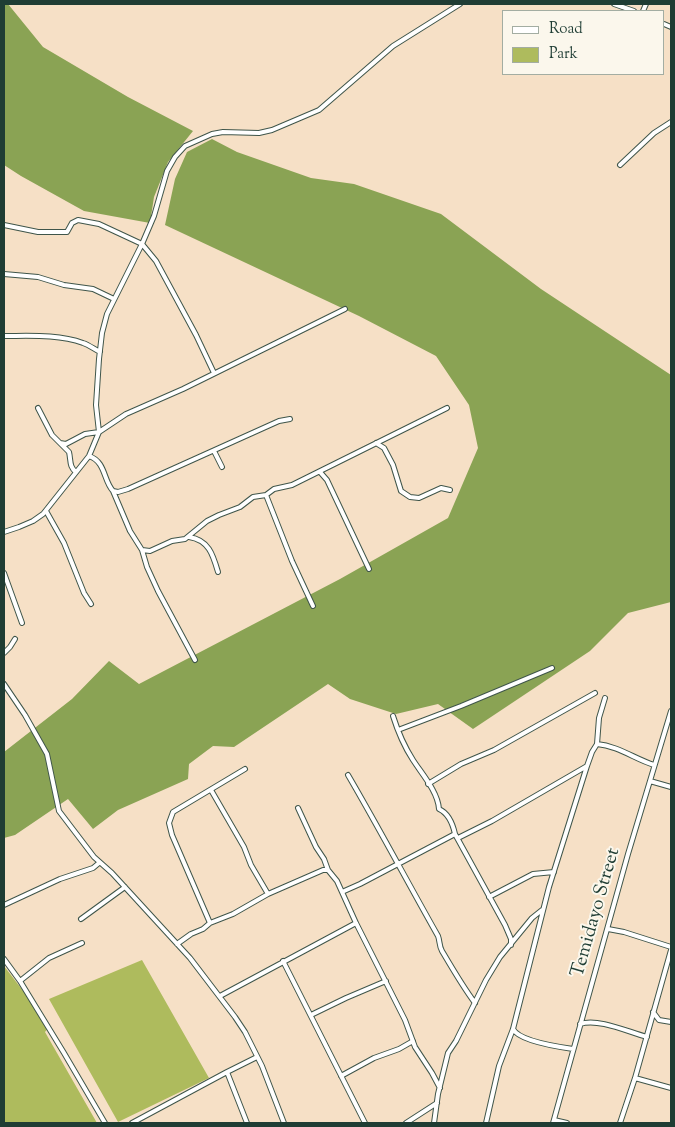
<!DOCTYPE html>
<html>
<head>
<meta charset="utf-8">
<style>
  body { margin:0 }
  #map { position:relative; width:675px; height:1127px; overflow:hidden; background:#f6e0c6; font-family:"Sorts Mill Goudy",serif }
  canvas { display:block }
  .frame { position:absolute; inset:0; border:5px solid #1f3d34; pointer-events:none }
  .legend { position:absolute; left:502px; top:10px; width:162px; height:65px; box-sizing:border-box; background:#fbf7ec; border:1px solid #a3ada2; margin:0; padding:6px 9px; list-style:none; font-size:15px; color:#1f3d34 }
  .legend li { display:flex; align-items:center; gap:10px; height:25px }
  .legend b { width:25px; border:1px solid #a3ada2 }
</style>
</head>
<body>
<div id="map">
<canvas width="675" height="1127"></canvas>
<div class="frame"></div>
<ul class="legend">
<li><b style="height:6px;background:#fff"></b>Road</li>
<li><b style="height:14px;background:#aebb5d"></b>Park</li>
</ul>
</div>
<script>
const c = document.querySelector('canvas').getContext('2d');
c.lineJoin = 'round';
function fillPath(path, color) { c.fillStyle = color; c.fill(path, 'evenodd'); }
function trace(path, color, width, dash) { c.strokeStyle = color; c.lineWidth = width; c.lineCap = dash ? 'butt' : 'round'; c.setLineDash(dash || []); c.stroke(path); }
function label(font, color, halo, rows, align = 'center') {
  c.font = font + ' "Sorts Mill Goudy",serif'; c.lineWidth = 4; c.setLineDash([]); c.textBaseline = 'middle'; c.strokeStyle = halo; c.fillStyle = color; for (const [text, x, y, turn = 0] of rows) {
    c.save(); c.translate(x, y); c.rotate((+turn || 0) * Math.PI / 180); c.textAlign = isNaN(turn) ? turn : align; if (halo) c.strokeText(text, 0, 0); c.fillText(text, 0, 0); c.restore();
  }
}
fillPath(new Path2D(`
  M142,960l67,118 -91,44 -69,-123z
  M4,966l46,60 -5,6 52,91h-93z`), '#aebb5d');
fillPath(new Path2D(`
  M4,4h4l35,43 85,50 65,34 -25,31 -14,35 -4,26 -66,-12 -63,-35 -17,-11z
  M212,139l25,13 74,26 43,6 87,30 100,75 130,86v227l-43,11 -38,38 -117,78 -35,-25 -42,10 -46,-15 -22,-15 -94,63 -21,-1 -24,18 -1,15 -70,31 -25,19 -25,-30 -53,36 -11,3v-86l68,-53 37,-38 30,23 201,-105 108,-61 30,-70 -9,-43 -33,-49 -77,-40 -194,-91 10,-46 12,-27z`), '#8aa354');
const street = new Path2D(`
  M614,4l20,7
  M643,11l3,-7
  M664,24l7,3
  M620,165l34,-32 17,-11
  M4,225l34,7h29l5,-9 6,-3 21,4 43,20 14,17 40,74 18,38
  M4,274l34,3 26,8 29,4 21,10
  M4,336c25,0 55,-2 79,7 6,2 11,6 17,9
  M38,408l14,27 8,8 6,1 19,-10 14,-2 27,-18 57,-25 162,-80
  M60,443l9,9c2,8 0,15 7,20
  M376,443l8,5 9,17 8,26 9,6 9,1 22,-10 9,2
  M214,451l8,16
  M89,456c17,6 14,24 24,35l17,40 12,19 5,17 11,24 37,69
  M320,472l7,8 42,89
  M113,491l5,1 10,-3 151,-68 11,-2
  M266,495l26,66 21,45
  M46,511l18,32 20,50 7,11
  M4,532l15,-5 14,-6 10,-7 46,-58 10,-24 -3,-27 3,-46 3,-26 5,-19 35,-70 12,-28 13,-45 8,-14 10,-11 27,-12 11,-2 36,1 13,-3 47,-20 74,-64 67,-42
  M189,537c20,3 24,18 29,35
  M142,550l8,1 22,-10 13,-2 22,-18 12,-6 21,-8 13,-10 13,-2 8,-6 18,-4 155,-77
  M4,573l18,50
  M4,653l6,-6 5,-8
  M4,684l21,31 22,39 12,57 35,46 18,16 78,85 45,59 10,15 17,34 22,57
  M393,716c5,16 11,30 20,44 9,14 25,32 26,49 9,4 14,16 16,25
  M398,730l63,-24 91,-38
  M597,744c21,2 38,15 57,21
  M348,775c31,53 60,108 90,161 2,5 1,10 4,15 10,17 21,36 33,52
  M650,781l21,6
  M428,784l33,-20 33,-14 101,-57
  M211,790l33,57 7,18 17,29
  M298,808l18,39 8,12 4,11 9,11 19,42 49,97 10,27 17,26 8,15
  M458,838l34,-17 95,-55 5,-14 5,-8 2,-26 6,-20
  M342,892l18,-8 95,-50 50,91 6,14v6
  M489,897l44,-23 21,-2
  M4,905l56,-26 33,-11 6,-5
  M81,919l44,-32
  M210,923l-38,-88 -3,-12 4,-11 72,-43
  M608,929l16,3 47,15
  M177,944l14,-10 12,-5 7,-6 23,-9 35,-20 55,-24h5
  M4,959l16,22 44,72 41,70
  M283,961l82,162
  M20,981l29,-23 33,-15
  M220,996l136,-73
  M653,1012l6,8 12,2
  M311,1015l35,-17 40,-17
  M580,1024c19,-6 48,8 67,13
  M513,1029c6,12 46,18 60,20
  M227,1072l30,-15
  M341,1076l33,-18 25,-9 14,-8
  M635,1078l36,10
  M554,1120l13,3
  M132,1123l95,-51 20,51
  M406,1123l31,-20
  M434,1123l4,-29 10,-41 8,-12 30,-61 14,-23 32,-39 10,-8
  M486,1123l13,-57 14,-37 36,-142 38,-121
  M553,1123l75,-269 43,-143
  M620,1123l15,-45 36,-128`);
trace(street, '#3f554a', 6);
trace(street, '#fff', 4);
label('19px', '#1f3d34', '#fbf7ec', [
  ["Temidayo Street",597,913,-74]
]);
</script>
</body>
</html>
